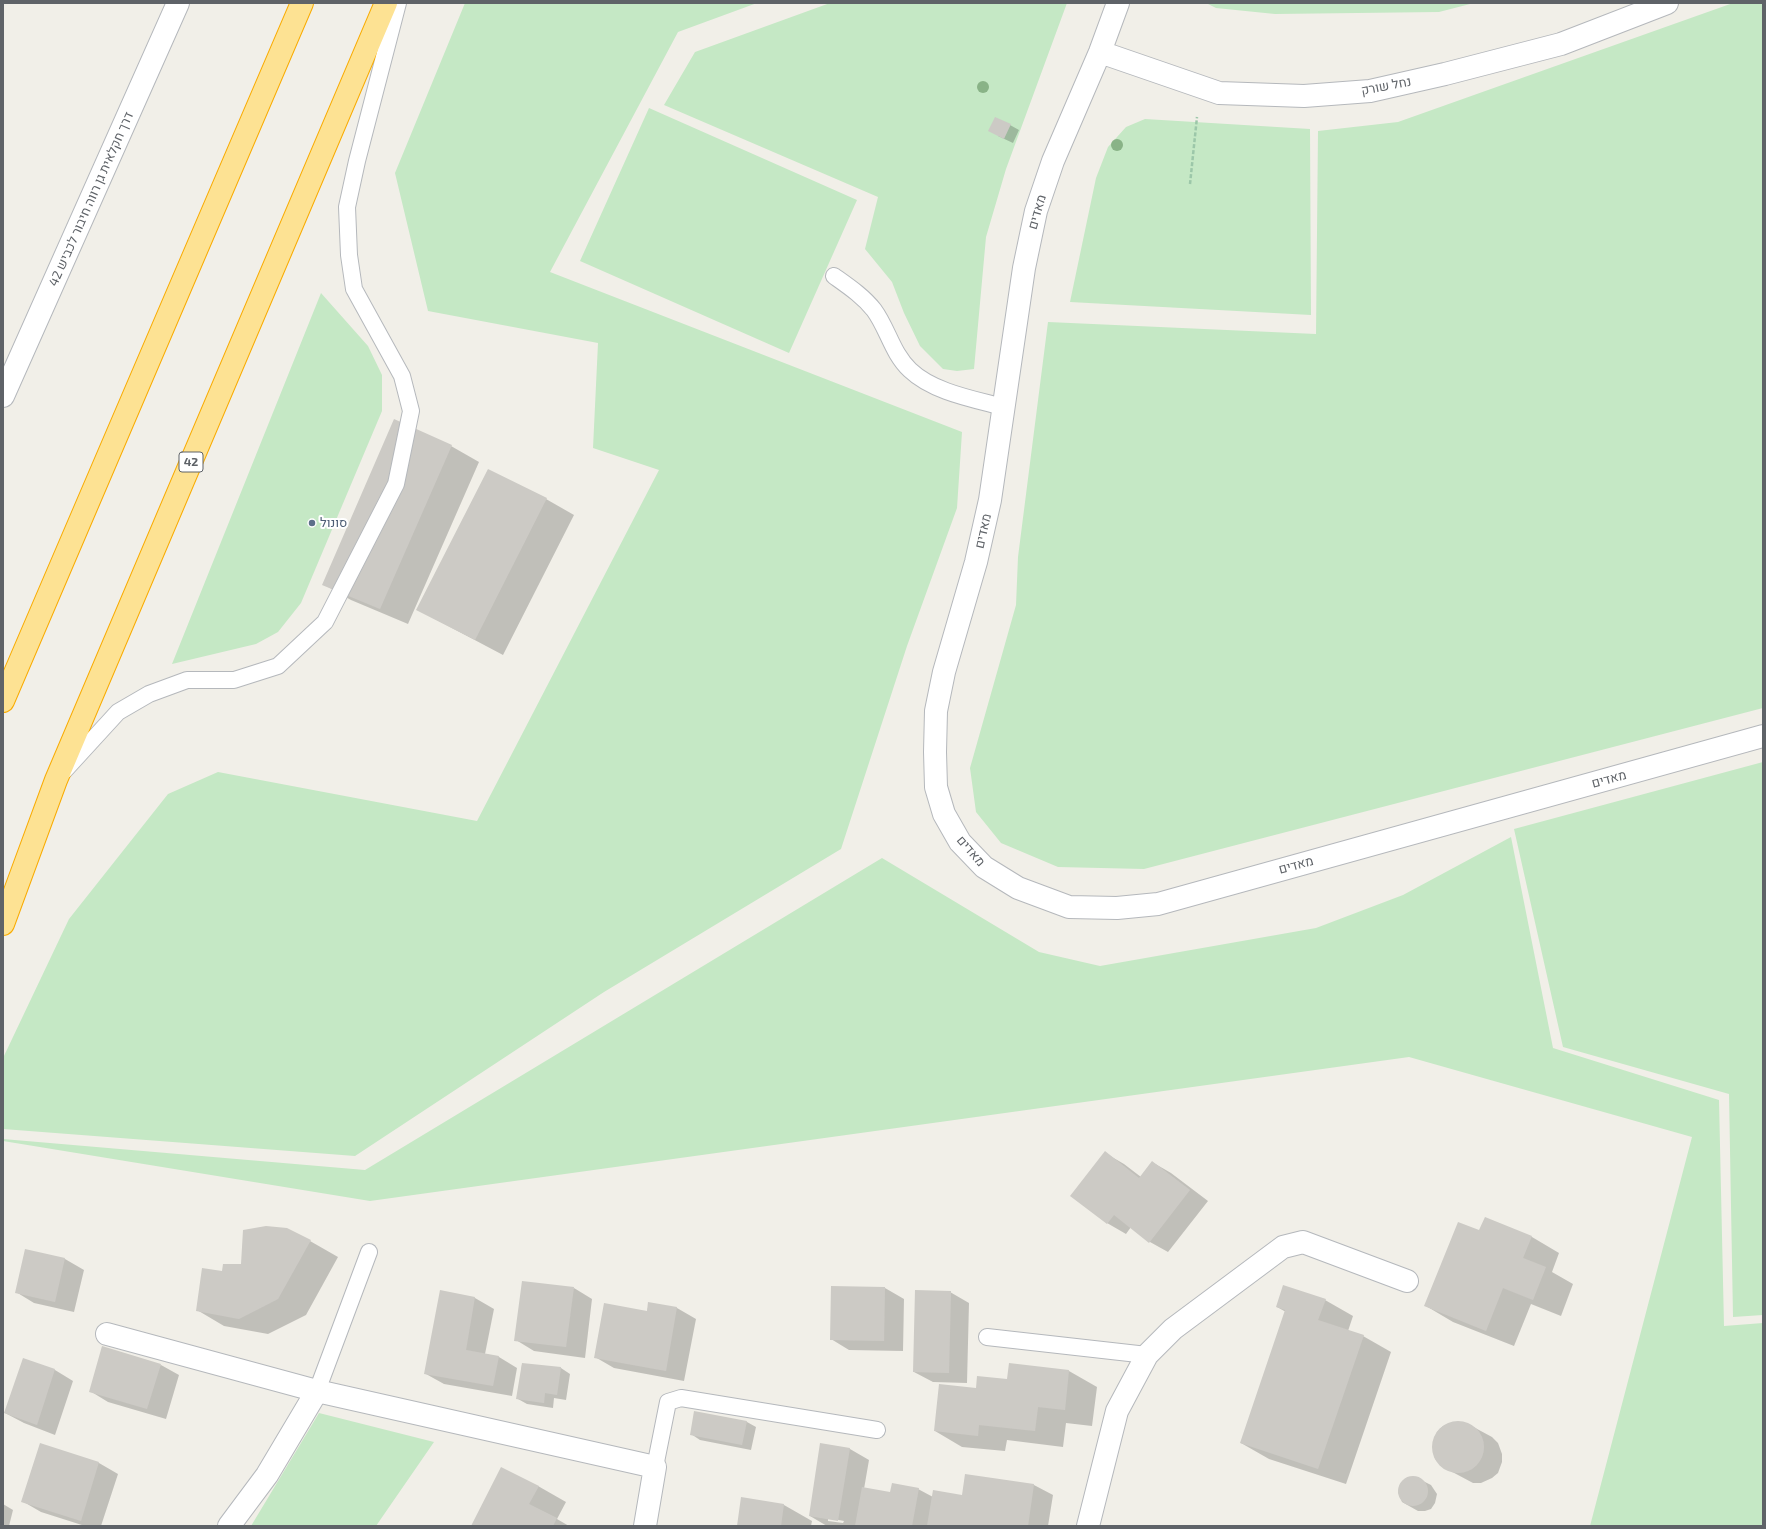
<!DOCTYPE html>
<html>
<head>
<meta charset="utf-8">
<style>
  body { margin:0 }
  #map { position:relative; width:1766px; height:1529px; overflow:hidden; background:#f1efe8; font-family:"Exo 2",sans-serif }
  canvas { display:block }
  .frame { position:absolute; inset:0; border:4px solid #5f6368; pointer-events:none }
</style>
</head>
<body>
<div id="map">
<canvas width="1766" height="1529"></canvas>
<div class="frame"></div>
</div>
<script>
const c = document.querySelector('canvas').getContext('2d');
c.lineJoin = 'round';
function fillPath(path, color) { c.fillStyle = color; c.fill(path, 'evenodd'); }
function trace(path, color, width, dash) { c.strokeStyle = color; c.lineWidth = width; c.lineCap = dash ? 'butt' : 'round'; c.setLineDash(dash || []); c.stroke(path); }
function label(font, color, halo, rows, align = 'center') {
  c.font = font + ' "Exo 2",Heebo,sans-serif'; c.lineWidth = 4; c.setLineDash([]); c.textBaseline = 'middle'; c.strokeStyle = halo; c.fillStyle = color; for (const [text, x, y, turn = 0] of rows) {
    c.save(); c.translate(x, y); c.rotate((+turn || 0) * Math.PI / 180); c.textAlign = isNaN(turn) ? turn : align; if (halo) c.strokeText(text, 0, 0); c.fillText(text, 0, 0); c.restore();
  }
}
fillPath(new Path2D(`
  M465,3h292l-79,29 -128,240 412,160 -5,76 -50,138 -66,203 -237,143 -249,164 -352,-27v-71l66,-139 99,-125 50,-22 259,49 182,-351 -66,-22 5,-105 -170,-32 -33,-138z
  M830,3h237l-61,166 -20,68 -12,132 -17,2 -14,-2 -23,-23 -16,-33 -12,-31 -27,-33 13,-52 -214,-92 31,-53z
  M1206,3h268l-35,9 -164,2 -59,-6z
  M1733,3h30v705l-619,161 -86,-2 -57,-24 -25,-31 -6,-44 46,-163 2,-48 30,-235 268,12 2,-203 80,-9z
  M649,108l208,92 -68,153 -209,-92z
  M1145,119l165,10 1,186 -241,-13 26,-124 12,-31 18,-20z
  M321,293l47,53 14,29v36l-81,192 -23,29 -22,12 -84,20z
  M1763,762v553l-30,2 -4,-223 -166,-47 -49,-218z
  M1511,837l42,211 166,52 5,226 39,-3v203h-173l102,-389 -283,-80 -1039,144 -367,-60v-2l362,31 517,-312 157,94 61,14 216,-38 87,-33z
  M319,1413l115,29 -58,84h-125z`), '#c5e8c5');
fillPath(new Path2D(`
  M1010,125l9,5 -6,13 -15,-7z
  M451,446l28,16 -71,162 -57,-24 -28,-16z
  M546,499l28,16 -71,140 -85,-45z
  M1105,1153l19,11 17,13 11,-15 19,11 37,28 -40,51 -18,-10 -19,-15 -5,7 -19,-11z
  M1485,1219l47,18 27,16 -7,19 21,12 -12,32 -30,-12 -17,42 -61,-24 -27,-16 54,-74z
  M310,1241l28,16 -32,58 -38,19 -44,-8 -27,-16 26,-38z
  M26,1250l39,9 19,11 -10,42 -40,-9 -18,-11z
  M574,1288l18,11 -7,59 -51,-7 -18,-11z
  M885,1288l19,11 -1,52 -54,-1 -18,-11z
  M441,1291l34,7 19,11 -9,45 14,3 18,11 -5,28 -68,-12 -18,-10z
  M950,1292l19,11 -2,80 -34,-1 -19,-10z
  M1325,1300l28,16 -5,15 15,5 28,16 -45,132 -77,-25 -28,-16 45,-131 -9,-5z
  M649,1303l28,5 19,11 -12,62 -70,-13 -19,-11 52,-45z
  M23,1360l32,10 18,11 -18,54 -31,-12 -19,-10z
  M522,1364l39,4 9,6 -4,26 -12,-2 -1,10 -26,-4 -9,-5z
  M1010,1364l59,7 28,16 -5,39 -26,-3 -3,24 -56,-7 -2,11 -43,-4 -27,-16 42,-41 31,-9z
  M161,1365l18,10 -13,44 -58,-17 -18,-11z
  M695,1412l52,10 9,5 -5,23 -51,-10 -9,-6z
  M1450,1423h16l26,14 6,6 4,11v8l-4,11 -6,5 -11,5h-8l-30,-16 -8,-8 -2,-8v-8l4,-11 6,-6z
  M40,1445l59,18 19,11 -17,52h-16l-44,-14 -19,-11z
  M821,1445l29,4 19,11 -5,29 27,4 27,-4 15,8 30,-1 3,-21 68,10 19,10 -5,31h-221l-17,-10zM828,1518l16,3 -1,2 -15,-2z
  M1410,1477l7,1 14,7 6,9 -2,9 -4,6 -6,2h-7l-16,-9 -4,-10 3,-9z
  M538,1486l28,16 -9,17 12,7h-97z
  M742,1498l42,7 28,16 -1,5h-73z
  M3,1504l10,6 -4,16h-6z`), '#0003');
fillPath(new Path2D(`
  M995,117l16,7 -7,15 -16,-8z
  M394,419l58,26 -72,164 -58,-24z
  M488,469l59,29 -72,142 -59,-30z
  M1105,1151l34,27 13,-17 38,29 -41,53 -35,-28 -7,9 -37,-28z
  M1485,1217l47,19 -9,22 23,9 -13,33 -30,-12 -17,43 -62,-25 34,-84 21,8z
  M266,1226l21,2 24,12 -33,59 -39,20 -43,-8 6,-43 20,3 1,-7h18l2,-34z
  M25,1249l40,9 -10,44 -40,-9z
  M522,1281l52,6 -8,60 -52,-6z
  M1283,1285l43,14 -8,21 46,15 -46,134 -78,-26 45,-133 -9,-3z
  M831,1286l54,1 -1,54 -54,-1z
  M440,1290l35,7 -9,53 33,6 -6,30 -69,-12z
  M915,1290l36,1 -2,82 -36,-1z
  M648,1302l29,5 -11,64 -72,-13 10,-55 43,8z
  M102,1346l59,18 -14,45 -58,-17z
  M23,1358l32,11 -18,56 -33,-12z
  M522,1363l39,4 -4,28 -12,-2 -1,10 -28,-4z
  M1009,1363l60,7 -4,40 -27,-3 -3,24 -56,-6 -1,11 -44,-5 5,-47 37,4 1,-12 30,3z
  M694,1411l53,10 -5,24 -52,-10z
  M1432 1447a26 26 0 1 1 52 0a26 26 0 1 1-52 0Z
  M40,1443l59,19 -18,59 -60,-19z
  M820,1443l30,5 -12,73 -29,-5z
  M501,1467l38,19 -10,18 28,14 -4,8h-82z
  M965,1474l69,10 -6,42h-101l6,-36 29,5z
  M1398 1491a15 15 0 1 1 30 0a15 15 0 1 1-30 0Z
  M892,1483l27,5 -7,38h-57l7,-39 28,5z
  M741,1497l43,7 -3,22h-44z`), '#cccac5');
const lane = new Path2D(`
  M834,276c14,10 29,20 40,34 14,19 18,43 36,60 23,22 63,29 93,37
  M64,771l54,-59 31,-18 38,-14h47l44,-14 47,-44 71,-138 15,-73 -9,-35 -48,-87 -5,-34 -2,-48 10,-46 41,-158
  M987,1337l160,18
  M317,1391l52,-139
  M655,1467l13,-65 13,-4 196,32`);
const street = new Path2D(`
  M1118,3l-18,49 -47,109 -17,50 -12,57 -34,232 -14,62 -32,110 -8,39 -1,41 1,35 8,27 16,28 24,25 34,21 51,19 48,1 41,-4 605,-168
  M1100,52l119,41 85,3 66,-5 75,-17 116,-30 106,-41
  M3,396l175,-393
  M107,1334l210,57 338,76 -10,59
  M229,1526l38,-51 50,-84
  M1088,1526l29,-115 30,-56 26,-26 110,-82 20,-5 104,39`);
const highway = new Path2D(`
  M3,701l299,-698
  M3,924l53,-144 330,-777`);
trace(lane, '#b5b8bc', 18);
trace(street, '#b5b8bc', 24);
trace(highway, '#f9ab00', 24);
trace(new Path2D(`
  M1190,184l7,-67`), '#9cc7a9', 2.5, [4, 2]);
trace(lane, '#fff', 16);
trace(street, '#fff', 22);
trace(highway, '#fde293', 22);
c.fillStyle = '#89b387';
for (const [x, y] of [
  [983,87],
  [1117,145]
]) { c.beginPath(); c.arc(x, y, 6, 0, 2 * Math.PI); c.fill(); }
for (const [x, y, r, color] of [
  [312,523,4,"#5c6f8a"]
]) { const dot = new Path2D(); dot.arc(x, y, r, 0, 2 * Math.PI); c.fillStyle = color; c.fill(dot); trace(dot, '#fff', 1.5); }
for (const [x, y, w] of [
  [191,462,24]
]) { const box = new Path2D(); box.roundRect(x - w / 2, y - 10, w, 20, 3); c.fillStyle = '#fff'; c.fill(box); trace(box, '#5f6368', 1); }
label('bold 12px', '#5f6368', null, [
  ["42",191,462]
]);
label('13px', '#5f6368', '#fff', [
  ["נחל שורק",1386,86,-11],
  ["דרך חקלאית גן רווה חיבור לכביש 42",91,199,-66],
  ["מאדים",1037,212,-74],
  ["מאדים",983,531,-77],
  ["מאדים",1609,779,-15],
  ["מאדים",971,851,49],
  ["מאדים",1296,865,-15]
]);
label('13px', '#4e5e75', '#fff', [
  ["סונול",320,523]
], 'left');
</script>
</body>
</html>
